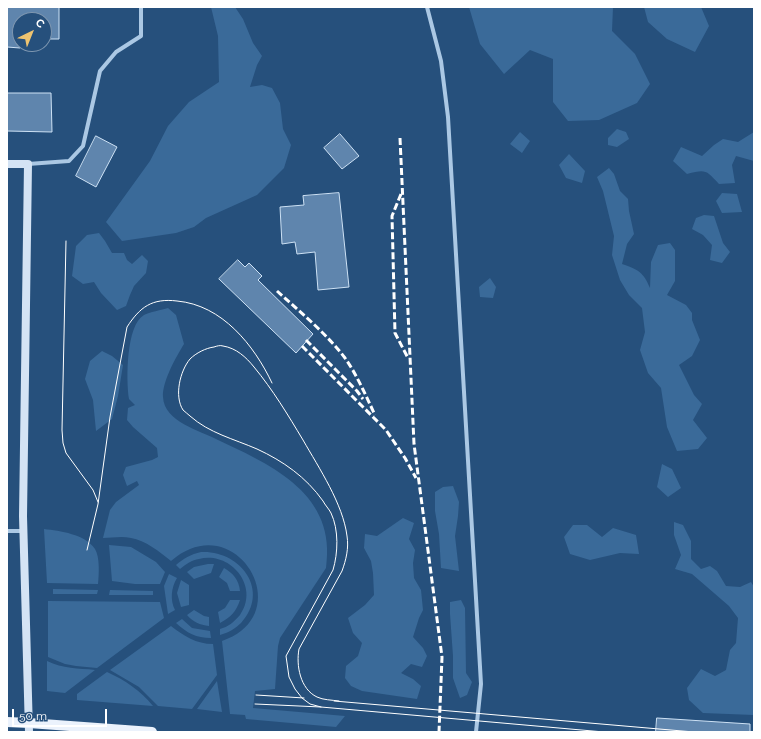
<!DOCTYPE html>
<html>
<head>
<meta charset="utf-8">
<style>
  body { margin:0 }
  #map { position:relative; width:761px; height:739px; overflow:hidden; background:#26507c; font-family:Raleway,sans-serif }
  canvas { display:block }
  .frame { position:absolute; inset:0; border:8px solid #fff; pointer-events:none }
  .north { position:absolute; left:12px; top:12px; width:40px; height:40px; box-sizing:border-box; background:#26507c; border:1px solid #7d96b0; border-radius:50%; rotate:43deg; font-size:11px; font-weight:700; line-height:16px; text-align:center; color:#fff }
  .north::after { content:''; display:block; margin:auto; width:14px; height:18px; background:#edc370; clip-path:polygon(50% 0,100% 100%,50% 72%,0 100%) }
  .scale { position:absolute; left:12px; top:709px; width:95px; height:18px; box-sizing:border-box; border:2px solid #fff; border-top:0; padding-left:5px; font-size:12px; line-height:14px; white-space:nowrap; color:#fff; -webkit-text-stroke:3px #26507c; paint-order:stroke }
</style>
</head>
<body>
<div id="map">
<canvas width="761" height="739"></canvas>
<div class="frame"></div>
<div class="north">С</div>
<div class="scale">50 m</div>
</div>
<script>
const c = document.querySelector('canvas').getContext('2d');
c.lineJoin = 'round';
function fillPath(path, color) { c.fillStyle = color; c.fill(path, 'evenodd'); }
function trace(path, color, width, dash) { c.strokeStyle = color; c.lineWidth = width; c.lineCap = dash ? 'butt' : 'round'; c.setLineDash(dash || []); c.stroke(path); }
fillPath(new Path2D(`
  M211,7h24l8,12 10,24 9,13 -5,9 -7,22 12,-2 10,3 8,15 3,26 8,16 -7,23 -27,27 -51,23 -12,9 -18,6 -54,8 -16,-19 44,-61 18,-35 21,-24 30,-20 -1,-46z
  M469,7h144l-1,24 23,23 15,30 -13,19 -38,17 -31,1 -15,-19v-43l-23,-9 -26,24 -24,-30z
  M644,7h57l8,19 -14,26 -28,-13 -19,-17z
  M617,129l9,3 3,7 -12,8 -9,-2v-7z
  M520,132l10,9 -8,12 -12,-9z
  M754,132v29l-18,-5 -4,9 3,18 -16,1c-13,-14 -13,-15 -32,-10l-14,-13 8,-14 21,9 12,-11 9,-6 15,3z
  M569,154l16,17 -3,12 -16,-5 -7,-13z
  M609,168l5,6 6,17 8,8 1,12 5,23 -7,10 -5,20c17,6 21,8 28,24l1,-26 7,-17 12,-2 5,7v31l-8,14 19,10 6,8v7l8,20 -8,16 -13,9 15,30 8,9 -9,16 14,18 -9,11 -21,2 -10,-24 -6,-39 -13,-15 -8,-23 5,-18 -3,-24 -13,-13 -9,-15 -8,-25 2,-19 -11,-45 -6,-14z
  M722,193l15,1 5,18 -20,1 -6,-12z
  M704,215l10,1 9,27 7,9 -8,11 -12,-3 2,-15 -9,-10 -11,-6 4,-11z
  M99,233l6,8 7,12h12l3,7 5,4 10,-9 6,6 -2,12 -12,13 -4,9 -4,11 -9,4 -16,-17 -7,-11 -11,2 -11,-8 4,-30 11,-11z
  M490,278l6,9 -3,11 -13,-1 -1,-10z
  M168,308l8,7 8,29c-8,13 -22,38 -21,53 1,25 38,34 55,43 56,26 119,55 108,128l-46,70 -2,8 -3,43 -20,2 -2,17 92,8 -9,11 -90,-8 -1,-4 -15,-1 -8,-73c79,-27 13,-136 -51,-80 -11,-9 -26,-21 -40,-23 -9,-2 -20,0 -28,0l7,-28 6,-8 23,-17 -2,-4 -10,5 -4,-11 3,-8 26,-7 6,-3 -1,-9 -24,-21 -6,-7 1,-12 7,-3 -6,-6c-3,-19 -3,-74 15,-84 5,-3 18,-5 24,-7z
  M102,351l10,5 11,9 -5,31 -6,23 -16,12 -3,-31 -8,-21 5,-18z
  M662,464l10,5 9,19 -13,9 -11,-10z
  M453,486l6,16 -1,14 -3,20 4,35 -18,-3 -2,-34 -4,-23v-19l8,-5z
  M403,518l11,5 -5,16 6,11 -2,13 1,15 7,12 2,20 -4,8 -6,19 10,11 4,8 -5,11 -11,-3 -10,9 12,6 8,7 -4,13 -55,-8 -11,-5 -6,-8 1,-12 12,-10 4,-13 -9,-10 -5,-15 17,-13 9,-10 -1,-22 -2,-12 -7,-13 1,-14 12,2z
  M674,522l9,3 8,16v18l10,10 9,-3 7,5 9,15 14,1 11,-5 3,5v128l-51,-2 -14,-13 -2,-12 14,-19 14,7 11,-6 4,-20 6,-7 2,-25 -9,-12 -37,-32 -17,-5 6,-14 -7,-20z
  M573,525h14l15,12 11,-9 23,7 3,19 -19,-1 -30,7 -20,-6 -6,-17z
  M44,529c16,2 41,5 51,20 5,8 4,26 3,35l-51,-1z
  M109,545l22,2 25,15 9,10 -5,12h-25l-23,-3z
  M201,552c39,-2 70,38 40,71 -5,5 -13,10 -21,12v-6c8,-2 14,-7 20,-14 20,-28 -9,-64 -41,-56 -7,1 -13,5 -19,10l-4,-4c7,-6 15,-11 25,-13z
  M208,564h6l-3,9 -17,6 -7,-7 7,-5z
  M224,568c9,5 15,12 16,23h-10l-3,-8 -8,-6z
  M169,574l8,4c-6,10 -7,22 -2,32l-7,4 -4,-28z
  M181,580l8,5v20l-8,2 -4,-14z
  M53,589l45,1 -1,4h-44z
  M110,590l43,1v4h-44z
  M230,600h10c-4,12 -9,17 -20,23l-2,-11 7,-4z
  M461,600l4,8 1,65 6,9 -5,13 -7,3 -7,-20v-22l-3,-42v-12z
  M48,601l112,1 4,16 -67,50 -21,-2 -11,-2 -17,-7z
  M194,610l10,6 5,1v9c-9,-1 -16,-4 -22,-11z
  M182,619l10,9 18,3 1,7c-15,0 -24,-5 -35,-15z
  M171,626c13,10 25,18 42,18l4,31 -25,34 -34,-3 -19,-19 -29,-17z
  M47,661c16,8 31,7 48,9l-30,23 -18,-2z
  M107,672c18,8 34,19 46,34l-76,-6v-6z
  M217,681l5,31 -25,-3z`), '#3a6a99');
const building = new Path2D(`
  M7,7h52v32h-15v-19h-24v28l-13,-1z
  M7,93h44l1,39 -45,-1z
  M340,134l19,22 -17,13 -18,-21z
  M96,136l21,11 -21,40 -20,-11z
  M339,193l10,94 -31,3 -3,-38 -18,2 -2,-12 -13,2 -2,-37 24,-2 -1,-9z
  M238,260l7,7 4,-4 13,13 -4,4 55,54 -17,19 -77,-74z
  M657,718l93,6v8h-94z`);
fillPath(building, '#5f85ad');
trace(building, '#cde1f4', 1);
trace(new Path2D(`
  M427,7l14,54 7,56 33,567 -5,48
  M28,164l41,-3 14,-15 17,-75 16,-19 25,-16v-29
  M7,531h16`), '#abc8e4', 4);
trace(new Path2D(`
  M7,164h21l-5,352 6,216`), '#d4e3f4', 8);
trace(new Path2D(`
  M7,722l22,1 123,9`), '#ebf2fc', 10);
trace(new Path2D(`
  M66,241l-4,189 1,13 3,10 27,37 5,12
  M87,550l11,-46 12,-87 17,-90c13,-20 25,-29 50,-26 45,4 77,44 95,82
  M256,695l48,3
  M334,701l360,31
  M255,704l66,3 283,25
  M321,707l-11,-3 -8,-6 -7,-9 -6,-12 -3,-21 47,-86c5,-17 6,-40 -2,-57 -2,-4 -6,-8 -8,-12 -17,-24 -40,-40 -66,-52 -23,-10 -48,-16 -67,-33 -2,-2 -5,-4 -7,-6 -9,-14 -3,-39 7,-51 6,-6 16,-11 24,-12 3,-1 6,-2 9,-1 13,2 23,11 31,21 19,23 34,48 49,73 16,28 40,64 44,96 2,12 -1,24 -5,35l-43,78c-3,16 1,40 18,48 6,3 15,3 22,4`), '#fff', 1);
trace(new Path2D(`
  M400,138l14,306 28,213 -3,75
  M401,194l-9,22 3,117 13,25
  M277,291c23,21 49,42 68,67 12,17 21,38 30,57
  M306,340l51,51 6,8
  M302,346l84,84 19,28 11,20`), '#fff', 3, [7, 3]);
</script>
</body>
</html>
